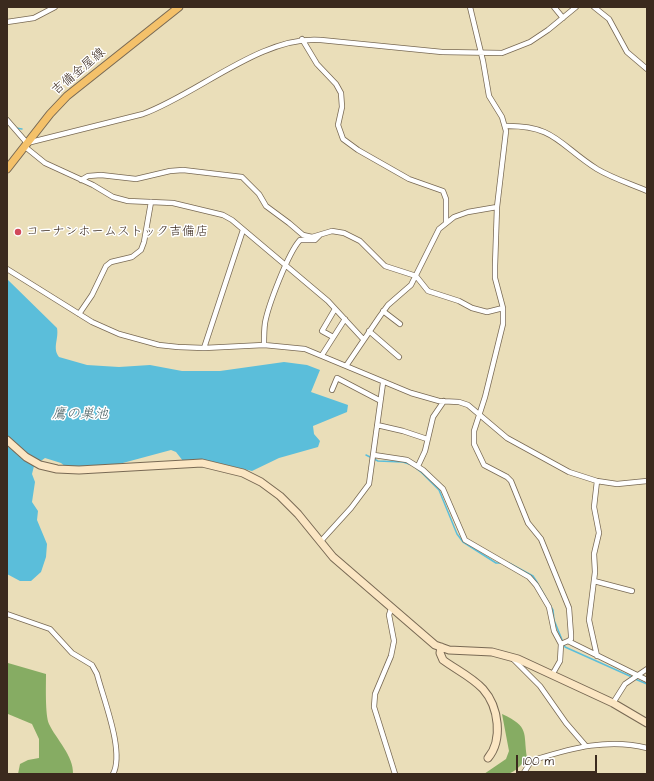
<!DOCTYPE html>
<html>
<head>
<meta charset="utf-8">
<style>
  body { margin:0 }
  #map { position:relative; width:654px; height:781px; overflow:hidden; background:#eadeb9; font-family:"Architects Daughter",sans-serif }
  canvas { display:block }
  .frame { position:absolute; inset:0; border:8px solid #3b2a1e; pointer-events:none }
  .scale { position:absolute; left:516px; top:755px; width:81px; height:18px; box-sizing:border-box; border:2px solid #3b2a1e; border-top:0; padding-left:5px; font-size:12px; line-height:14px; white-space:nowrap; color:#3b2a1e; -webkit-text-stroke:3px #fff; paint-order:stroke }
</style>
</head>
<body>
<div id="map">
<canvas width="654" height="781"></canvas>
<div class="frame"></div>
<div class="scale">100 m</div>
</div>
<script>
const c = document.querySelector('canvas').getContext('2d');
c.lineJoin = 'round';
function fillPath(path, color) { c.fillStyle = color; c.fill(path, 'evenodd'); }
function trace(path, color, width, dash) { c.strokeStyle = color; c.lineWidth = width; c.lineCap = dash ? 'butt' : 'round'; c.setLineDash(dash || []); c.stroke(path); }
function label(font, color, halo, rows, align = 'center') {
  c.font = font + ' "Architects Daughter","Klee One",sans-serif'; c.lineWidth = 3; c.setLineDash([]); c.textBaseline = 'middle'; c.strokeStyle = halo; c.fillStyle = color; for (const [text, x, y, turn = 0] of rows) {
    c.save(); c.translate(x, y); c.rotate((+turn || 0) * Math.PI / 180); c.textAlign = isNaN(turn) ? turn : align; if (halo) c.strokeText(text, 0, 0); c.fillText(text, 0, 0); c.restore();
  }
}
fillPath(new Path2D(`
  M8,663l38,11c0,11 -1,41 3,50 7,15 25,32 24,50h-55l2,-10 8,-4 11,-2v-19l-7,-15 -24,-10z
  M502,714c28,13 21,18 25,44 -16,20 -19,16 -43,16l22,-15 3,-8z`), '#86ac63');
fillPath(new Path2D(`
  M7,279l50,49c2,11 -5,20 2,29l28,8 32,2 31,-2 32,6h38l64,-9 23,3 13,5 -9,22 37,13 -1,7 -34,14 1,8 6,7 -2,6 -39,11 -27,13 -38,-9 -31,-1 -7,-9 -5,-2 -52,14 -53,3 -5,-4 -16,-5 -11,8 -2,8 3,8 -3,20 6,9 -1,9 10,24 -1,13 -5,15 -10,9h-11l-13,-7z`), '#5bbeda');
trace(new Path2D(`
  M16,128l6,1
  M366,455l12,6 25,1 9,3 10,8 17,17 18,44 6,8 33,21h5
  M509,563l24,13 4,6 16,28 1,10 11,27 67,30
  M635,679l12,5`), '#5bbeda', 1.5);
const street = new Path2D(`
  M470,7l13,54 6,35 13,21 4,14 -9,76 -2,59v12l8,30v16l-18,73 -11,34v13l10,21 23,12 4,4 17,42 13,16 15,37 13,32 2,27v4l-3,2
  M554,7l9,11
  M594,7l15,12 18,33 20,17
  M7,22l27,-4 21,-11
  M302,39l15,25 19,20 5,9 1,14 -4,18 5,14 15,11 51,29 34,12 3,8v24
  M7,120l20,23 116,-29c55,-20 119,-79 178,-74l121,12 60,1 28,-11 18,-12 28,-23
  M505,126c50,-1 54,19 92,43 15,9 34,15 50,22
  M24,146l21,17 48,22 20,12 15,4 45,2 50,12 9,5 96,81 35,38
  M81,180l7,-4 13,-1 35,4 34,-8 13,-1 59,7 17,17 7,12 23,17 14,12 9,2 20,-6 12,2 16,8 25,25 31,10 12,15 31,10 13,7 15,4 16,-4
  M7,269l85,53 27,12 40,11 19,2 26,1 60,-3 41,4 106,44 28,8 20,1 9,3 39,33 62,34 28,9 20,3 30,-3
  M383,311l17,13
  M79,314l13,-19 14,-29 5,-4 21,-5 9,-7 3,-8 7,-40
  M369,331l30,26
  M333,337l-11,-6 13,-22
  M264,345c0,-7 0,-15 1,-22 3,-17 23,-70 35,-83h15l5,-5
  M204,348l39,-118
  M322,355l23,-36
  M346,366l34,-50 8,-11 23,-20 28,-56 15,-12 14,-5 29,-5
  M332,390l5,-12 42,22
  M377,425l26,6 24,8
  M374,455l33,5 16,10 20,19 22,51 64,37 7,8 13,22 5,24 7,13 -1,17 -8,14
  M418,466l7,-15 8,-34 11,-16
  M321,541l30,-33 18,-24 14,-101
  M594,581l38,10
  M391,609l-2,6 5,26 -3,15 -16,38 -1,13 21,67
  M7,614l43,15 22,24 20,12 5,9c6,24 28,78 16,100
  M561,644l7,-3 79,39
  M597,656l-8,-36 6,-48 -1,-18 5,-21 -5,-26 3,-26
  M512,658l28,28 26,37 19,22
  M613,703l12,-19 22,-15
  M523,774l7,-11 7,-4c35,-11 72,-21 110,-11`);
const secondary = new Path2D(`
  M7,440l19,17 14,8 17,4 22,1 123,-7 41,10 18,9 19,14 18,18 35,43 102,88 14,5 43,2 26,7 95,44 34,20
  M441,647l-1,6 3,7c12,9 29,17 40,29 16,18 20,51 5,69`);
const primary = new Path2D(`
  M7,169l43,-55 17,-18 112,-89`);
trace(street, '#786954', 6);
trace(secondary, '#786954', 9);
trace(primary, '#786954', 9);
trace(street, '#fff', 4.5);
trace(secondary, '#fbe6c3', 7);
trace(primary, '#f4c16a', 7);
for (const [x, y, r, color] of [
  [18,232,4,"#d1495b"]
]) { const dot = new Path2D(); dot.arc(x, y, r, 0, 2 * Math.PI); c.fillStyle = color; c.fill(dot); trace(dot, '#fff', 1.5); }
label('13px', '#3b2a1e', '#fff', [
  ["吉備金屋線",79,72,-40]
]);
label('13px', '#3b2a1e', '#fff', [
  ["コーナンホームストック吉備店",26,232]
], 'left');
label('italic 14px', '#465e60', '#fff', [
  ["鷹の巣池",80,415]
]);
</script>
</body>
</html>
